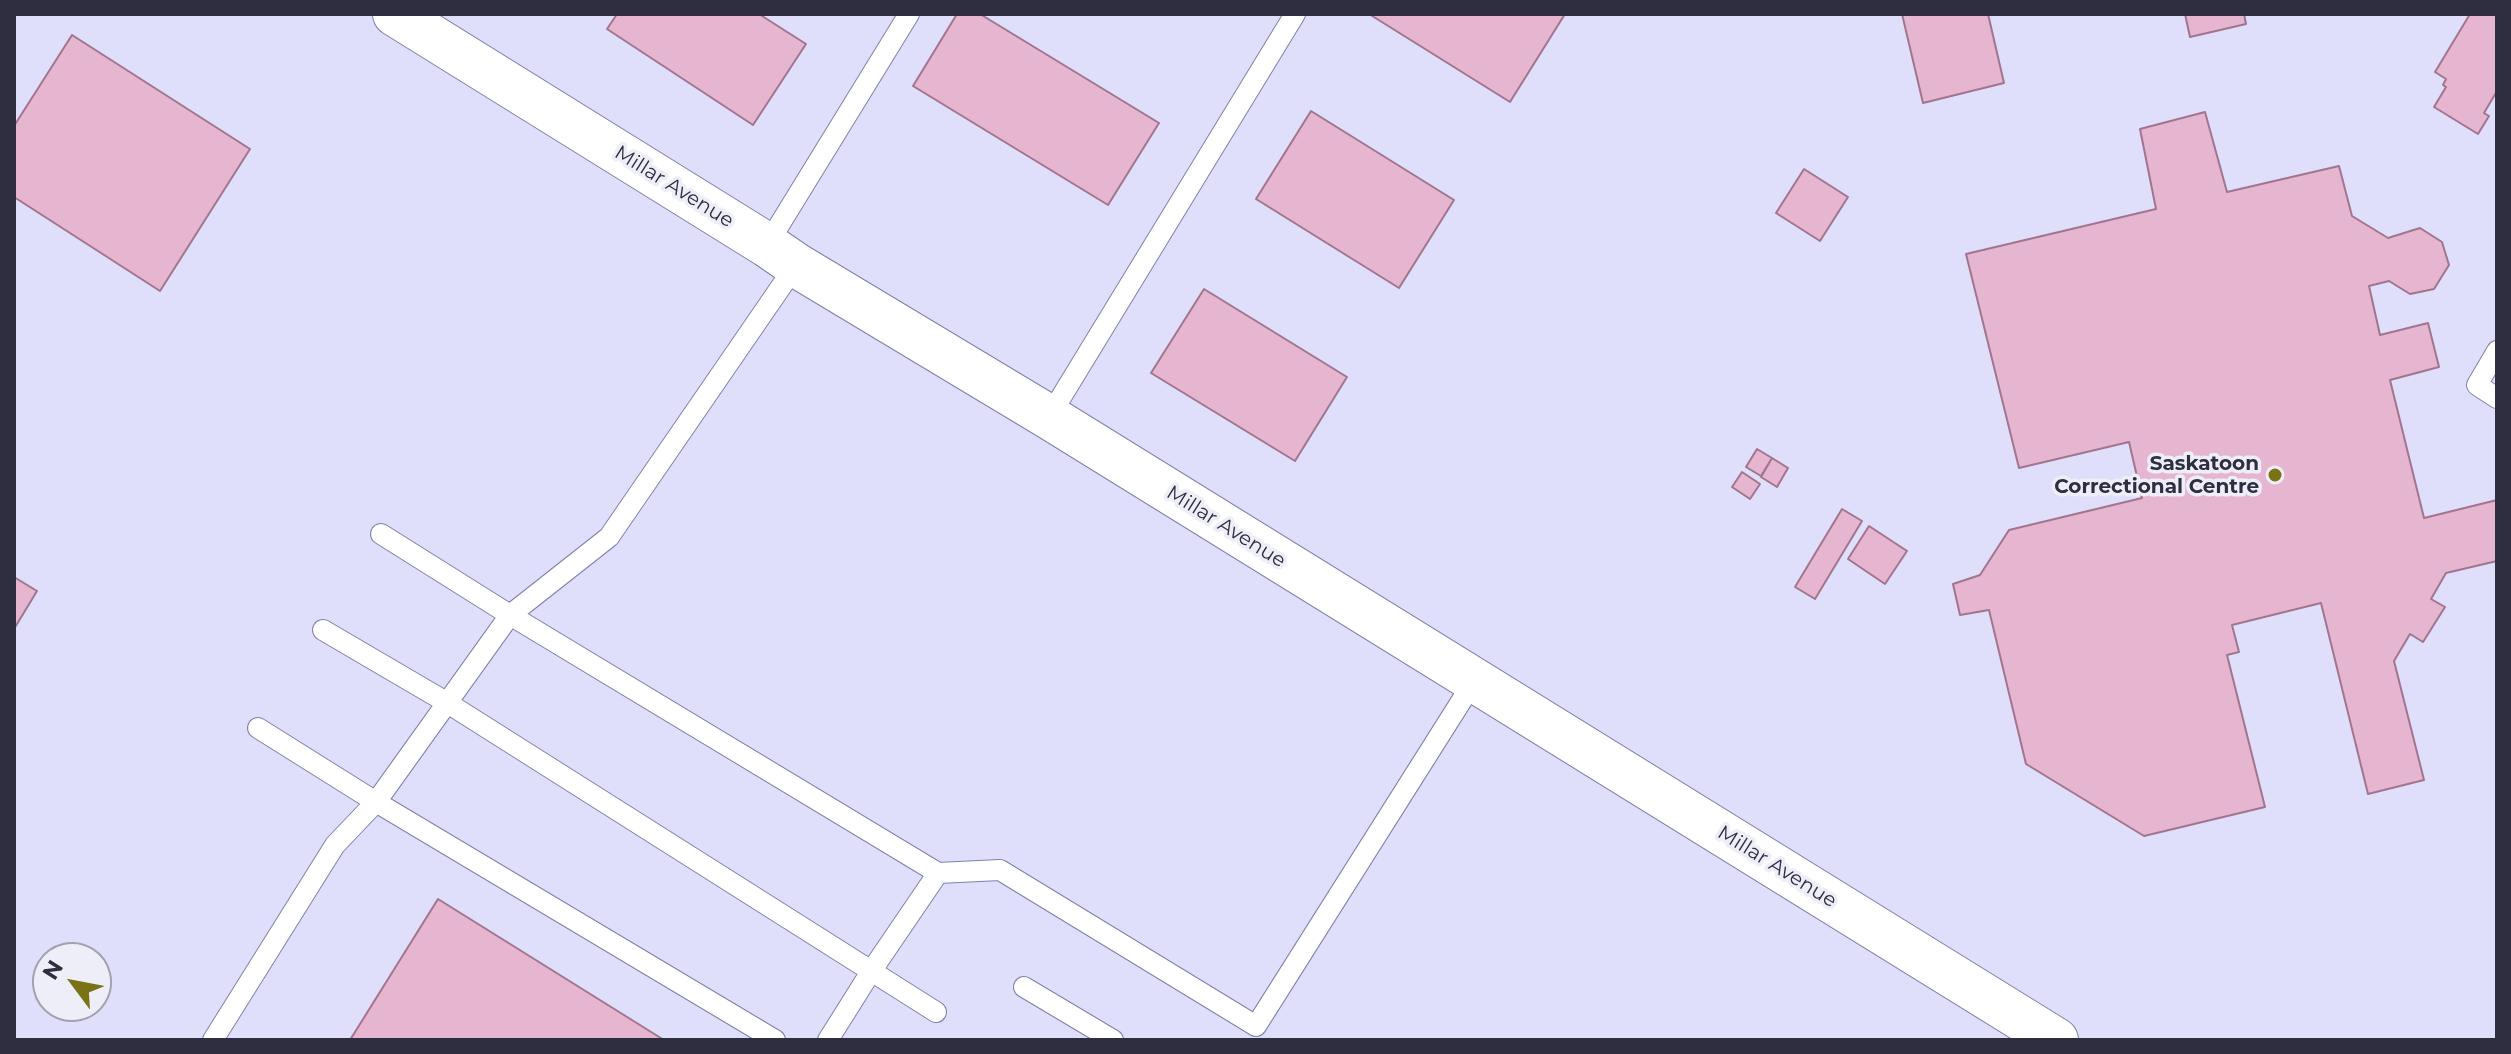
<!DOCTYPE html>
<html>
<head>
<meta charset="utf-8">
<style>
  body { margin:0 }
  #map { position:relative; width:2511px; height:1054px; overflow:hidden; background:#dfdffc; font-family:Montserrat,sans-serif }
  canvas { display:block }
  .frame { position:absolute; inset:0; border:16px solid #2f2e41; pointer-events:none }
  .north { position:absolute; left:32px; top:942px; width:80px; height:80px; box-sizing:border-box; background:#eeeef8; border:2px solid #a2a1af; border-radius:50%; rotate:302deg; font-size:22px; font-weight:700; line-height:32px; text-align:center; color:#2f2e41 }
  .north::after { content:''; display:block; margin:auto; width:28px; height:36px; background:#797316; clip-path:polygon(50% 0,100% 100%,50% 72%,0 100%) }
</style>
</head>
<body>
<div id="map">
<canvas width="2511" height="1054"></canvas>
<div class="frame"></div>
<div class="north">N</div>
</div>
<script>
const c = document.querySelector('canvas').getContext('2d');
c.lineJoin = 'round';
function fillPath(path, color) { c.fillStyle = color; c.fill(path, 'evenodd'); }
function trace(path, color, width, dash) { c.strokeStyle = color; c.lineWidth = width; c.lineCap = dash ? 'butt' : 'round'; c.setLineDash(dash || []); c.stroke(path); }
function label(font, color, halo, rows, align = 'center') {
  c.font = font + ' Montserrat,sans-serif'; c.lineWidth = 7; c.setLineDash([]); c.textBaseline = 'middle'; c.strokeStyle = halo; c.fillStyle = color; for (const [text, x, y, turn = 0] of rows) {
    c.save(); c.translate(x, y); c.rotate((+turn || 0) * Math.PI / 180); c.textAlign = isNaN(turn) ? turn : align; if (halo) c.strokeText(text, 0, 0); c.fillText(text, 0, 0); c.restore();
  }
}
const building = new Path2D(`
  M617,14h142l47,30 -53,81 -146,-96z
  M957,14h23l179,109 -51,82 -195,-119z
  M1369,14h196l-55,88z
  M1902,14h86l16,69 -81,20z
  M2185,14h59l2,10 -56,13z
  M2470,14h27v77l-13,22 5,3 -11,18 -44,-27 12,-20 -3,-2 3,-6 -11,-7z
  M72,35l178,114 -90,142 -146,-94v-71z
  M1311,111l143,89 -55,88 -143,-89z
  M2205,112l22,80 112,-26 13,50 36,22 32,-10 22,14 7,23 -15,24 -24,5 -21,-13 -20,5 11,49 48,-12 11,44 -49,13 34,138 73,-18v61l-51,12 -15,26 14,8 -22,35 -13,-8 -16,27 30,119 -56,14 -47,-191 -89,22 7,27 -12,3 38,152 -121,29 -118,-72 -37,-154 -29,5 -7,-31 27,-9 29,-45 133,-32 -13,-56 -110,26 -53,-214 190,-45 -16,-80z
  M1804,169l44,28 -28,44 -44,-28z
  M1204,289l143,88 -52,84 -144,-88z
  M1757,449l15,9 -11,18 -15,-9z
  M1772,458l16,10 -11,19 -16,-10z
  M1742,472l18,12 -10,15 -18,-12z
  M1842,509l20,12 -47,78 -20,-12z
  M1869,526l38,25 -22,33 -37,-25z
  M14,577l23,14 -23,38z
  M438,899l226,141h-314z`);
fillPath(building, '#e6b6d0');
trace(building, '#a1758d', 2);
const lane = new Path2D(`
  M767,245l142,-231
  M2497,351l-20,34 20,13
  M1049,417l246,-403
  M381,534l129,81 428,258
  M323,630l123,72 490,310
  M1024,987l89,53
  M213,1040l122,-195 41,-43 -118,-74
  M775,1040l-399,-238 134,-187 99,-78 187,-272
  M828,1040l44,-70 66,-97 62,-3 256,156 218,-345`);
const secondary = new Path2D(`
  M395,14l372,231 29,20 253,152 1007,623`);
trace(lane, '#807faa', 22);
trace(secondary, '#807faa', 46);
trace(lane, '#fff', 20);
trace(secondary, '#fff', 44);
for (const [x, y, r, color] of [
  [2275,475,8,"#797316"]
]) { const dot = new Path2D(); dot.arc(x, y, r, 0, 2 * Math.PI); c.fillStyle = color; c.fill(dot); trace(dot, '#eeeef8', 3); }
label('20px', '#2f2e41', '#eeeef8', [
  ["Millar Avenue",674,187,32],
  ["Millar Avenue",1226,527,32],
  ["Millar Avenue",1777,867,32]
]);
label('bold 20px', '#2f2e41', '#eeeef8', [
  ["Saskatoon",2259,464],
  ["Correctional Centre",2259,487]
], 'right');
</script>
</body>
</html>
